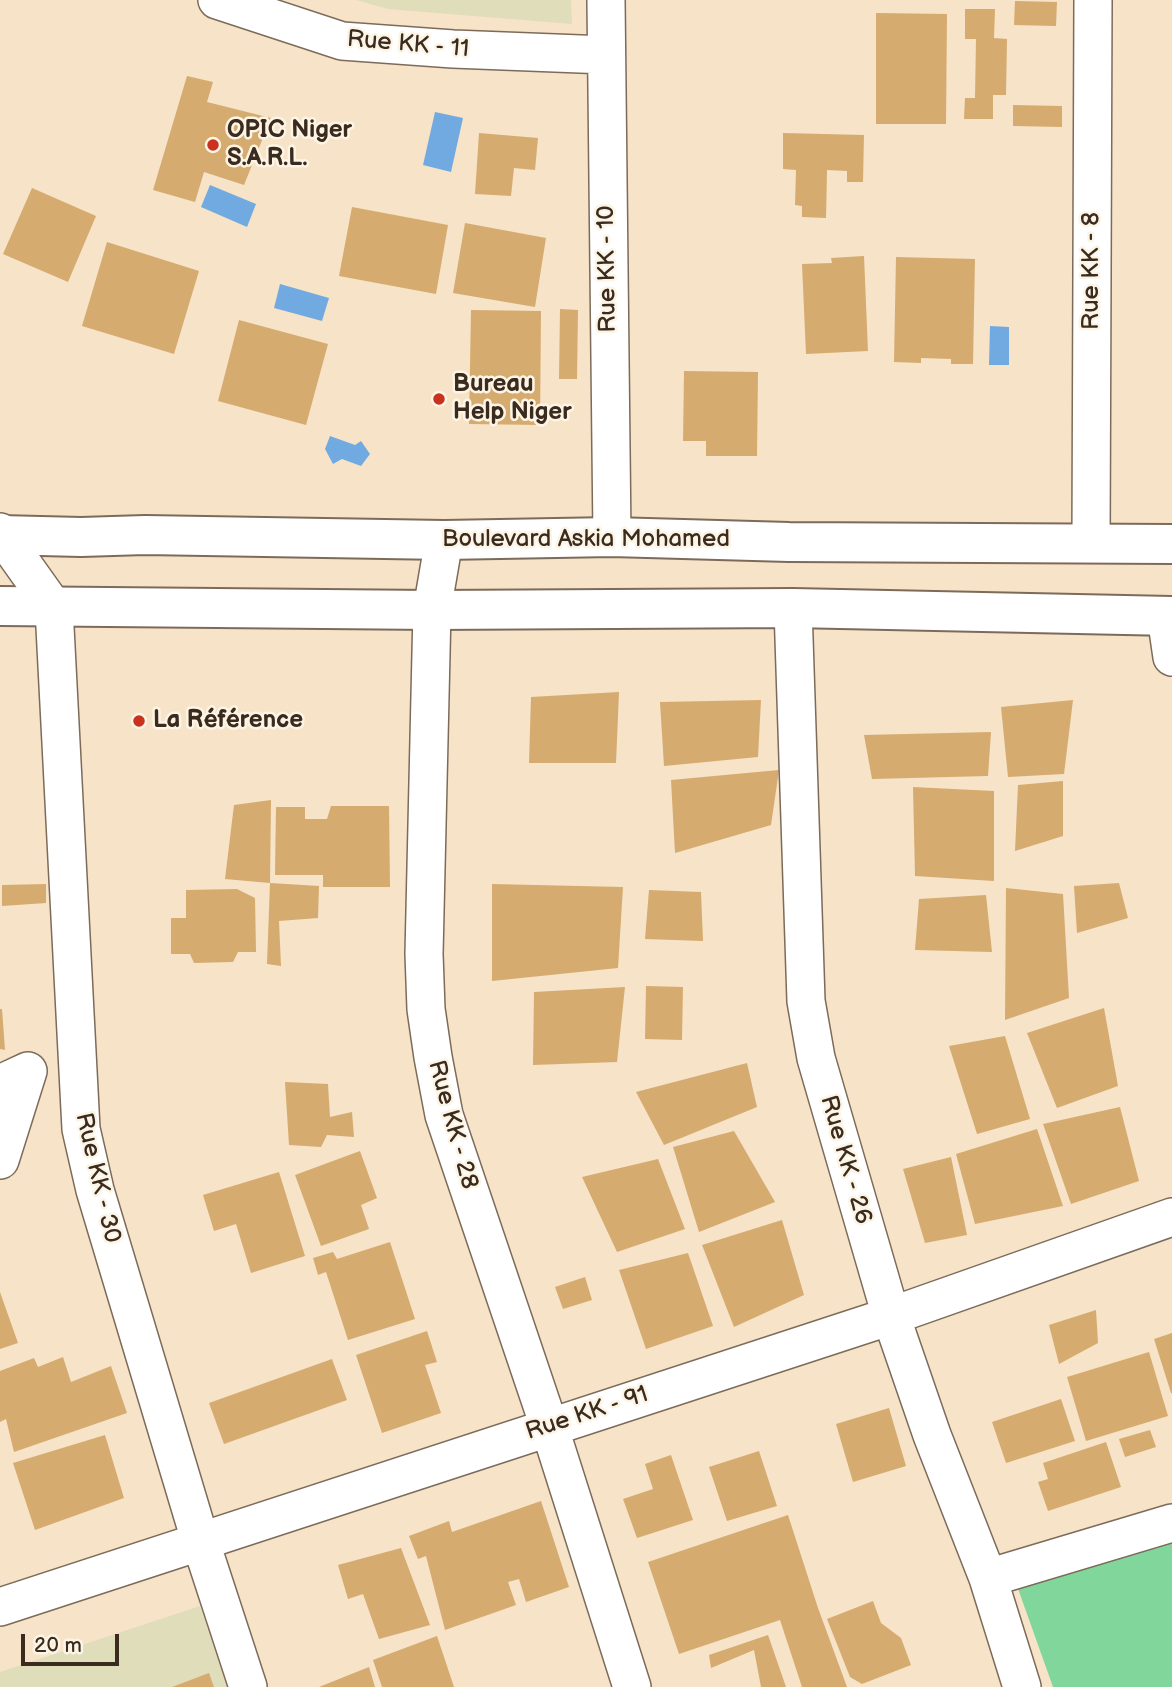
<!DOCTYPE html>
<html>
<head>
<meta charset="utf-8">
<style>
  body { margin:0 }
  #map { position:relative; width:1172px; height:1687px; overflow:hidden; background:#f6e3c8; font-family:"Balsamiq Sans",sans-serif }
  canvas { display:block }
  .scale { position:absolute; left:21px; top:1634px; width:98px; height:32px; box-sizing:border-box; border:4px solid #3b2a1e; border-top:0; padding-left:9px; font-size:21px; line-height:24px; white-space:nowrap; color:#3b2a1e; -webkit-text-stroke:5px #fcf5e5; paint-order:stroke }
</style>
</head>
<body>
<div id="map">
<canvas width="1172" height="1687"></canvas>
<div class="scale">20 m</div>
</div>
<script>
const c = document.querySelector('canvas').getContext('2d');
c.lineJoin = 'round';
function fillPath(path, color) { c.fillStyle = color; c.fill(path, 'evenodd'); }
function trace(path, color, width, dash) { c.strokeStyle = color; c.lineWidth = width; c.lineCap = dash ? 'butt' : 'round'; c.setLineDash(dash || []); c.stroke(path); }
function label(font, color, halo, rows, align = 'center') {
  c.font = font + ' "Balsamiq Sans",sans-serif'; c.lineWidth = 5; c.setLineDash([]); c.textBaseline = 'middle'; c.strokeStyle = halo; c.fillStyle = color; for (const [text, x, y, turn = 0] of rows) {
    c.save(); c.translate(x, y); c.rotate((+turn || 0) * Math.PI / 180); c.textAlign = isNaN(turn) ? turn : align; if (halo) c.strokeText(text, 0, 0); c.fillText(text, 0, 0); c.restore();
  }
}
fillPath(new Path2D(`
  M356,0h215l1,24 -184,-15z
  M200,1606l27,81h-227v-15z`), '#e0ddbb');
fillPath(new Path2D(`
  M1172,1536v151h-119l-37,-104z`), '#81d79b');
fillPath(new Path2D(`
  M435,112l28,6 -12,54 -28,-7z
  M210,185l46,19 -9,23 -46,-20z
  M280,284l49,14 -7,23 -48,-13z
  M990,326l19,1v38h-20z
  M330,436l25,9 6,-4 9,13 -9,12 -19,-7 -9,5 -8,-15z`), '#71aae1');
fillPath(new Path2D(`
  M1015,1l42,1 -1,24 -42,-1z
  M965,9h30l-1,29 13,1 -1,56h-13v24h-29l1,-21h10l1,-59h-11z
  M876,13l71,1 -1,110h-70z
  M187,76l26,6 -6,20 64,16 -27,67 -40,-13 -9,30 -42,-12z
  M1013,105l49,1v21l-49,-1z
  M479,133l59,5 -3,32 -21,-2 -3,28 -36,-2z
  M783,133l81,2 -1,47h-16v-11l-20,-1 -1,48 -24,-1v-11l-7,-1 1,-35 -13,-1z
  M32,188l64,28 -28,66 -65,-28z
  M352,207l96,18 -12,69 -97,-18z
  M465,223l81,15 -11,69 -82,-14z
  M107,242l92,29 -25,83 -92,-28z
  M864,256l4,95 -62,3 -4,-90 30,-1 -1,-5z
  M896,257l79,2 -2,105h-22v-5l-30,-1v5l-27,-1z
  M560,309l18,1 -1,69h-18z
  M471,310l70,1 -1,114 -71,-1z
  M239,320l89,24 -22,81 -88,-24z
  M684,371l74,1 -1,84h-51v-15h-23z
  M619,692l-3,71h-87l2,-66z
  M761,700l-3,57 -94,9 -4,-64z
  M1073,700l-9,74 -56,3 -7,-70z
  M991,732l-3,44 -116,3 -8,-44z
  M779,770l-8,55 -96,28 -4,-73z
  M1063,781v55l-48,15 3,-66z
  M913,787l81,4v90l-79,-5z
  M271,800l-1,83 -45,-4 9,-74z
  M331,806h58l1,81h-67v-12h-48l1,-68h29v12h22z
  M270,883l49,3 -1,32 -39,3 2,45 -14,-2z
  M1119,883l9,35 -51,15 -3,-47z
  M46,884v19l-44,3v-21z
  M492,884l131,3 -5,81 -126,13z
  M1006,888l57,6 6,104 -64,22z
  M237,889l18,9 1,54h-18l-5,10 -39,1 -4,-9h-19v-36h15v-28z
  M649,890l52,2 2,49 -58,-2z
  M986,895l6,57 -77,-2 4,-51z
  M646,986l37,1 -1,53 -37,-1z
  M625,987l-8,75 -84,3 1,-73z
  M1104,1008l14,78 -61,22 -30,-75z
  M0,1009h2l3,41 -5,-1z
  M1005,1036l25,83 -53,15 -28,-88z
  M747,1063l10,44 -93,38 -28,-53z
  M285,1082l43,2 2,33 22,-5 2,25 -27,-2 -6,12 -32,-2z
  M1120,1107l19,74 -68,23 -28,-80z
  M1037,1129l26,77 -88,18 -19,-70z
  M734,1131l41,71 -76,30 -26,-85z
  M360,1151l17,47 -16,7 8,24 -48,17 -26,-71z
  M951,1157l16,78 -42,8 -22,-74z
  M658,1159l27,70 -68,23 -35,-75z
  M279,1172l26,84 -54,17 -15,-49 -22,7 -11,-36z
  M782,1220l22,75 -70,32 -32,-82z
  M390,1242l25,77 -67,21 -22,-68 -8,3 -5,-17 20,-6 4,7z
  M688,1253l25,73 -67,23 -27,-79z
  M585,1277l7,23 -29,9 -8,-22z
  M0,1292l18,51 -18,6z
  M1096,1310l2,33 -39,21 -10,-39z
  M427,1331l10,31 -12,3 16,48 -59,20 -26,-78z
  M1172,1333v60h-1l-17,-54z
  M1149,1352l19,64 -82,25 -19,-64z
  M63,1357l8,25 40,-16 16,47 -113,39 -8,-33 -6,3v-51l34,-13 4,9z
  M332,1359l15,41 -123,44 -15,-41z
  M1061,1399l14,42 -69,22 -14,-41z
  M889,1408l17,58 -53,16 -17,-58z
  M1150,1430l6,17 -31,10 -6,-18z
  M105,1435l19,63 -89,32 -22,-67z
  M1106,1442l15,45 -73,24 -10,-29 10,-3 -5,-16z
  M759,1451l18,55 -50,15 -18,-54z
  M671,1455l22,65 -56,18 -14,-39 30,-10 -8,-25z
  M541,1501l28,86 -43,15 -7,-23 -11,3 8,23 -71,25 -19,-74 -8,3 -9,-23 40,-15 3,11z
  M788,1515l30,93 29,79h-45l-22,-67 -101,34 -31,-92z
  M401,1548l29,77 -51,14 -16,-45 -15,5 -10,-34z
  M873,1601l8,22 20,15 10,27 -49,19 -12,-7 -23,-58z
  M768,1635l18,52h-25l-7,-37 -43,18 -2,-13z
  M437,1636l17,51h-72l-9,-27z
  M369,1667l6,20h-56z
  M209,1673l5,14h-42z`), '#d6ab6f');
const street = new Path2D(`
  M217,0l125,41 111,8 153,6
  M606,0l6,537
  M0,532l54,76 27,521 14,61 105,350 48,147
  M444,540l-12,70 -8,344 2,55 7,48 11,58 105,311 83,261
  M1091,543l2,-543
  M793,608l13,393 10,57 75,258 41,119 56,143 34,109
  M1166,616l6,41
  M0,1084l28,-13 -28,89
  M988,1578l184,-55
  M0,1607l891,-291 281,-99`);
const primary = new Path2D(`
  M0,535l81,2 64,-2 299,5 168,-3 177,5 383,2
  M0,606l432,4 361,-2 379,8`);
trace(street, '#7c6b5a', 40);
trace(primary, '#7c6b5a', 42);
trace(street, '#fff', 37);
trace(primary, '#fff', 38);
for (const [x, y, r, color] of [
  [213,145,7,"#c8321e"],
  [439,399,7,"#c8321e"],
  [139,721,7,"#c8321e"]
]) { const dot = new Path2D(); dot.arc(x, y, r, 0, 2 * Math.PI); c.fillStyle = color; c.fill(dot); trace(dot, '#fcf5e5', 2.5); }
label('24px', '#3b2a1e', '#fcf5e5', [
  ["Rue KK - 11",408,45,5],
  ["Rue KK - 10",608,269,-91],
  ["Rue KK - 8",1092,271,-90],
  ["Boulevard Askia Mohamed",586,540],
  ["Rue KK - 28",452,1125,75],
  ["Rue KK - 26",845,1160,74],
  ["Rue KK - 30",97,1178,77],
  ["Rue KK - 91",587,1414,-18]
]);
label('bold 24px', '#3b2a1e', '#fcf5e5', [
  ["OPIC Niger",227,131],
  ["S.A.R.L.",227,159],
  ["Bureau",453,385],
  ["Help Niger",453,413],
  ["La Référence",153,721]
], 'left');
</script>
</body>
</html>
